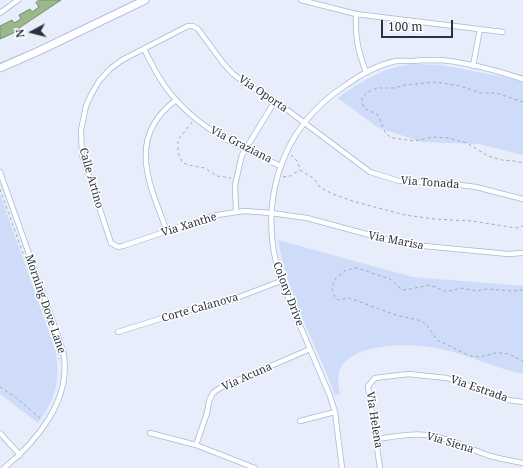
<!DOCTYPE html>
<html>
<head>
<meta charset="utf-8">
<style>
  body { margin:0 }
  #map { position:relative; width:523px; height:468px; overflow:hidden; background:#e7edfa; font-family:"Noto Serif",serif }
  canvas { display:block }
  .north { position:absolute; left:12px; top:12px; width:40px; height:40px; -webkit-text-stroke:3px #fff; paint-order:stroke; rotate:263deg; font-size:11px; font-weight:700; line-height:16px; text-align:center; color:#2b313d }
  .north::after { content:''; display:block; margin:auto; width:14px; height:18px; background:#2b313d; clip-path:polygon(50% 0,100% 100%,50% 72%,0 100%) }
  .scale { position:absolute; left:381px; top:20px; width:72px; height:18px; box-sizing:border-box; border:2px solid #2b313d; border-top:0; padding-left:5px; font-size:12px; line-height:14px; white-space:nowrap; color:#2b313d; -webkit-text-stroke:3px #fff; paint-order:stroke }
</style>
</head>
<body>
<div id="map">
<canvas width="523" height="468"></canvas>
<div class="north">N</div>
<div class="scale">100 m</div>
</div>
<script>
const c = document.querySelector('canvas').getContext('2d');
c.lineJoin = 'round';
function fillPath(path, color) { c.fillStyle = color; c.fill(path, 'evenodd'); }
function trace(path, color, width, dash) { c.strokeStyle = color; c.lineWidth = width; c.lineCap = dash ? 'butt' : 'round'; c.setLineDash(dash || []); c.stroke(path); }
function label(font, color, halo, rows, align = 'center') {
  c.font = font + ' "Noto Serif",serif'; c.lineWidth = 3; c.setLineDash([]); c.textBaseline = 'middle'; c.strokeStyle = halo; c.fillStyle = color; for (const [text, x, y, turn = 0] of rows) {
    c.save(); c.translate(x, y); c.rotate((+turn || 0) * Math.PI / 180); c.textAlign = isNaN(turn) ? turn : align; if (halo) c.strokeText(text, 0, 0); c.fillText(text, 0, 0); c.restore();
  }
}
fillPath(new Path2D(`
  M413,64l28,1 68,13 14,4v73l-44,-11 -58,-2 -44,-15 -39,-29c23,-17 47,-31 75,-34z
  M0,194l56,158c4,30 0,47 -18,71l-38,-29z
  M278,240l135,37 110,9v88c-28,-6 -54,-19 -82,-25 -26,-6 -84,-8 -100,18 -4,8 -3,18 -1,27l-5,1c-19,-52 -48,-100 -57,-155z`), '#cedcf9');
const building = new Path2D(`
  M39,0h22l-42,28 1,2 -20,9v-13l12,-6 2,3 7,-4 -2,-4 11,-6 2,3 7,-5 -3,-4z`);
fillPath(building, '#99b98b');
trace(building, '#798d70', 1);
const street = new Path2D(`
  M301,0l55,14 147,18
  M0,13l18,-13
  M356,14c-1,23 2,37 10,58
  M144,49c7,14 14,28 23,40 29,39 71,58 114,77
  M473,66l7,-37
  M0,172l58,164c2,7 5,14 6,21 6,45 -28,85 -60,111
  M523,199l-47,-12 -31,-4 -46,-2 -29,-9 -84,-63 -41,-26 -12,-9 -10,-11 -25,-34 -5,-3h-5l-66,34 -12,9 -11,12 -8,14 -5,11 -5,24 1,25 29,88 7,4 5,-1 80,-27 14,-4 27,-4 27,2 36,5 96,26 105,10 15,-1
  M236,212l-1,-27 7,-30 33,-54
  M167,231c-18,-47 -41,-94 9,-131
  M118,332l67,-21 41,-9 55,-21
  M300,421l35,-9
  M0,433l20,22
  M150,433l46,12 59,23
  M377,439c15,-2 32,-6 49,-4 22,2 43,14 64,21 11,3 22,5 33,7
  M196,445l11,-32 2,-12 4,-8 7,-5 90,-39
  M342,468l-7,-56 -5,-16 -49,-115c-24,-75 -3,-152 65,-196 14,-10 29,-19 46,-23 7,-2 14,-1 21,-1 8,-1 16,-1 24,-1 27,1 61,11 86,19
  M380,468l-12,-82 7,-8 33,-4 39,4 62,22 14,2`);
const primary = new Path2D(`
  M0,68l41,-18 104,-50`);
trace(street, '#a9b8d7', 6);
trace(primary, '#a9b8d7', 9);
trace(new Path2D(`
  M523,102l-27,-9h-15l-21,-7 -24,-4 -31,3 -10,3h-18l-11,5 -4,5v3l2,7 14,7 8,19 6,4 22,3 19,-4 15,1 19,5 21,13 14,4 12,1 9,2
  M192,122l-14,18v12l4,10 6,3 17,3 12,8 14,2
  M291,155l7,7 2,8 13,8 8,10 12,6 19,7 53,14 29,4 38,2 44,7 7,-2
  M283,177l7,-1 10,-6
  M0,189l55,154
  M523,290l-11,1 -26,-2 -8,2 -18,-3 -13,4 -17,-7 -25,5 -5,-2 -10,-9 -33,-11 -11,2 -10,8 -4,9v3l3,7 3,3 11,-2 47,17 26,6 7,7 8,12 33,16 11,1 14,-4h9l5,1 14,7
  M58,352l1,7
  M0,387l14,9 28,24`), '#a3a9b6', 1, [3, 3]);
trace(street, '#fff', 4.5);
trace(primary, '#fff', 7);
label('11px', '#2b313d', '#fff', [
  ["Via Oporta",263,94,34],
  ["Via Graziana",241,145,27],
  ["Calle Artino",91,178,74],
  ["Via Tonada",430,183,4],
  ["Via Xanthe",189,225,-17],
  ["Via Marisa",396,241,11],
  ["Colony Drive",288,294,69],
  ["Morning Dove Lane",45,304,71],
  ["Corte Calanova",200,308,-16],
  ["Via Acuna",247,377,-24],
  ["Via Estrada",479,389,19],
  ["Via Helena",374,420,81],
  ["Via Siena",450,443,17]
]);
</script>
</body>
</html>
